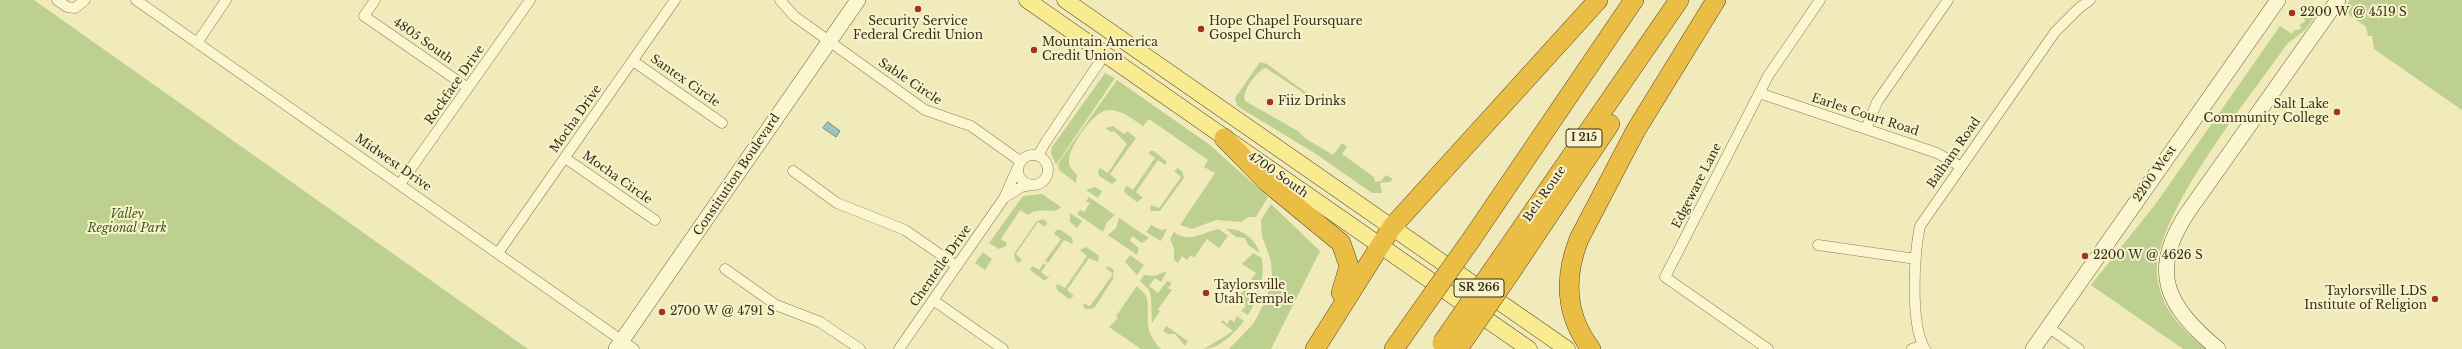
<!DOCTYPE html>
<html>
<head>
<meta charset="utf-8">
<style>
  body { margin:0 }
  canvas { display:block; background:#f1ebbc }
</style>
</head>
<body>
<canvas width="2462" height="349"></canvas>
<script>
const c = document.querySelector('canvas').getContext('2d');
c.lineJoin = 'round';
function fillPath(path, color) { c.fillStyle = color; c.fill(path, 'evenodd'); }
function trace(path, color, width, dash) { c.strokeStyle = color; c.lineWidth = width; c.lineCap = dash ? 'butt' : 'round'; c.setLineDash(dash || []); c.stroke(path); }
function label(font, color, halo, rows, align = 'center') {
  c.font = font + ' "Libre Baskerville",serif'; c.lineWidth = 4; c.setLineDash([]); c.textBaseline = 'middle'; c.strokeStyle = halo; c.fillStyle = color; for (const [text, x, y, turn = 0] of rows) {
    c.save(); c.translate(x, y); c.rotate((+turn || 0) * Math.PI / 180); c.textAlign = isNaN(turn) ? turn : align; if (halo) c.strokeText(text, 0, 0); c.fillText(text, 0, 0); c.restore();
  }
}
fillPath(new Path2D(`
  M0,0h34l494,349h-528z
  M2350,0h112v110l-88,-61 -2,-13h-4l-2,-9 -23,-17z
  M2312,5l8,5 -15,20 -18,14c-35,51 -135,172 -130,232 4,33 25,54 50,73h-24l-92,-64 66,-83 123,-176 12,8 3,-4 6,-1 -1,-5 5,-2 -1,-5 6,-1 -1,-6z
  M1260,62l7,2 48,35 1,3 -4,1 -7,-4 -3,-7 -36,-24c-9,2 -25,24 -21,33l53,30 7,7 28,17 9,-12 5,4 -5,7 32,23 1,5 6,-1 5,-6 7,4 -3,3 -10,1 2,10h-10l-56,-39 -79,-48 -2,-8z
  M1105,73l10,5 -59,87 -5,-12 1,-6z
  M1117,80l93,65 58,52 -12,20h-7l-8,5 -25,-2 -24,9 -12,-4 35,-52 -11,-6 4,-7 -59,-41 -6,7c-12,-8 -21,-16 -35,-16 -14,0 -39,37 -39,50 -1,6 4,11 8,15l-1,8 -17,-13 -1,-6 3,-5z
  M1113,126l11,8 3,-3 9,7 -26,36 7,6 -5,4 -13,-8 -1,-5 2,-3 8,5 19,-29 -13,-13 -3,1 -6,-4z
  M1150,151h4l13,11 -2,3 -7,-5 -22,32 7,6 -6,4 -12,-9 -1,-4 3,-3 6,4 22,-32 -6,-4z
  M1178,168l4,3 2,7 -24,33h-10l1,-6 8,3 22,-31 -7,-6z
  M1095,187l7,4 -4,7 -12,-8z
  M1042,194l19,13c-7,9 -21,-2 -33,8l-8,-5 -19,29 6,4 -1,3 -7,3 -10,-6 34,-47z
  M1089,197l26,18 -8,7 -4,10 -26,-18 3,-4 4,2 6,-9 -4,-2z
  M1271,204l49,47 -49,98h-42l25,-26 13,-26 5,-21 -1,-15 -9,-25 -1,-16z
  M1070,213l12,8 -5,7 -7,-6z
  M1119,218l30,20 -7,5 -10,-7 -2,5 9,7 -2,7 -29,-20 8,-7z
  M1042,219l4,2 1,3 -2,3 -7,-5 -22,32 6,6 -4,3 -3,-3 -1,-6 22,-32z
  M1151,225l10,5 6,-1 -6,12 -15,-9z
  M1219,229l9,7 -9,12 -12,-9 -13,19 -3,-3 -4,5 -5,-4 -4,7 -4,-3v-12l-4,-9 4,-7c17,12 27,0 45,-3z
  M1226,229c16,-1 29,10 34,24l-12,-8 -3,-7 -9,-1z
  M1056,230h5l11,8 1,6 -9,-4 -16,23 -3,-2 16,-22 -7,-5z
  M1086,247l12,8 1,4 -2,3 -8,-4 -22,32 7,6 -5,3 -12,-9 -1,-4 2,-2 7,4 22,-32 -7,-6z
  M983,252l9,7 -7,11 -10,-7z
  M1253,253l9,5c3,21 -4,40 -14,57l-7,-4 5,-5 -5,-3 3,-5 -5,-2 17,-23 -14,-9z
  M1130,255l14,10 -7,10 -12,-13z
  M1044,263l2,2 -5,7 6,5 5,-5 -7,9 -15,-11 2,-4 7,4z
  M1108,266l6,4 -1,9 -18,28 -3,2h-7l-3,-6 8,3 23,-32 -7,-6z
  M1167,271l-6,11 -6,-4 -6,8 9,7 9,-12 5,2 -4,5 4,2 -14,19 2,2 -8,12 -1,-26 -2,-7 -9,-9 4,-6 10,1z
  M1137,286l9,9c6,22 -6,33 15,54h-20l-32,-22 9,-9 -2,-2z
  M1237,316l7,5c-9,11 -24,28 -40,28l29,-18 -12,-9 2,-2 4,4 3,-5 4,3z
  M1166,326l22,15 -3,5 -10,-12h-7l-5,-3z`), '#bdd08f');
const water = new Path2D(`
  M828,122l12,9 -4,6 -13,-9z`);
fillPath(water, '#a0c2be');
trace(water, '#67908d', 1);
const street = new Path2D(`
  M57,0l10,7 8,1 10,-8
  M136,0l498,349
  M375,0l-11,16 104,72
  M780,0l14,16 14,10 117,84 46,16 49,35
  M197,43l29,-43
  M633,61l89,62
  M1759,93l178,60 23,13
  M1866,129l11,-27 71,-102
  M1018 170a15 15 0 1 1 30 0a15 15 0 1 1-30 0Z
  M1038,155l9,-15 58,-86
  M565,158l90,62
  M793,171l44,32 68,27 52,36
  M400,184l130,-184
  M1004,198l17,-11 10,-2
  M1818,245l98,14
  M498,253l177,-253
  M725,269l51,36 44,17 40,27
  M933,300l70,49
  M2048,327l31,22
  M899,349l105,-151 13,-29
  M1768,349l-103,-72 103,-201 52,-76
  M1912,349l11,-4
  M1925,349c-15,-24 -11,-95 -5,-123l135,-194 24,-24 11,-8`);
const secondary = new Path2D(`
  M616,349l242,-349
  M2033,349l245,-349
  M2218,349c-50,-42 -71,-76 -30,-137l150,-212`);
const primary = new Path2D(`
  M1027,0l502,349
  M1065,0l502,349`);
const highway = new Path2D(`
  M1224,138l44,45 73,60 8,23 -8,27
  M1473,237l161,-237
  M1501,258l178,-258
  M1515,266l95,-142
  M1315,349l77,-122 206,-227
  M1394,349l19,-27
  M1591,349c-26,-34 -27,-72 -12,-110l57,-109 80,-130`);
trace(street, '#8a7b54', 11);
trace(secondary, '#6c5b38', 16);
trace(primary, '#574729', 17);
trace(highway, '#574729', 20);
trace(street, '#fcf6d0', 10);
trace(secondary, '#fcf6d0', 15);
trace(primary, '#f9eb8f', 16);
trace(highway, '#eabe44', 19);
const highwayBridge = new Path2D(`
  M1413,322l60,-85
  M1442,343l59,-85
  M1458,349l57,-83`);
trace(highwayBridge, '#574729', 20, []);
trace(highwayBridge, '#eabe44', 19);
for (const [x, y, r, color] of [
  [918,9,4,"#9e351f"],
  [2292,13,4,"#9e351f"],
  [1201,29,4,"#9e351f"],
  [1034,50,4,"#9e351f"],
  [1270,102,4,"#9e351f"],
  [2337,112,4,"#9e351f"],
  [2085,256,4,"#9e351f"],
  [1206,293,4,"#9e351f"],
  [2435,299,4,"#9e351f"],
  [662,312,4,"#9e351f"]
]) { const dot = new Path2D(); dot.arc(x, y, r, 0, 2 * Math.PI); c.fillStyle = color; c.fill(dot); trace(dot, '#f8f3cc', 1.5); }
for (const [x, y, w] of [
  [1584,138,36],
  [1479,288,50]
]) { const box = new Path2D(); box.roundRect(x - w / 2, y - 9, w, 18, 3); c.fillStyle = '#f8f3cc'; c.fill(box); trace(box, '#382e1a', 1); }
label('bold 11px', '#382e1a', null, [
  ["I 215",1584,138],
  ["SR 266",1479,288]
]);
label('12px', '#382e1a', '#f8f3cc', [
  ["2200 W @ 4519 S",2300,13],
  ["Security Service",918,22,"center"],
  ["Federal Credit Union",918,36,"center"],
  ["Hope Chapel Foursquare",1209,22],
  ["Gospel Church",1209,36],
  ["Mountain America",1042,43],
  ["Credit Union",1042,57],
  ["Fiiz Drinks",1278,102],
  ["Salt Lake",2329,105,"right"],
  ["Community College",2329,119,"right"],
  ["2200 W @ 4626 S",2093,256],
  ["Taylorsville",1214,286],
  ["Utah Temple",1214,300],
  ["Taylorsville LDS",2427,292,"right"],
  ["Institute of Religion",2427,306,"right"],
  ["2700 W @ 4791 S",670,312]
], 'left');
label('12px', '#382e1a', '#f8f3cc', [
  ["4805 South",423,41,35],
  ["Santex Circle",685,81,35],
  ["Sable Circle",910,82,34],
  ["Rockface Drive",455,85,-55],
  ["Earles Court Road",1865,115,18],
  ["Mocha Drive",576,119,-55],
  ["Balham Road",1954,153,-55],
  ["Midwest Drive",393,163,35],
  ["2200 West",2155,174,-55],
  ["Constitution Boulevard",737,175,-56],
  ["4700 South",1278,175,35],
  ["Mocha Circle",617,178,35],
  ["Edgeware Lane",1697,186,-63],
  ["Belt Route",1545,194,-55],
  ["Chentelle Drive",941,266,-55]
]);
label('italic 12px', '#3e561f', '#f8f3cc', [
  ["Valley",127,215],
  ["Regional Park",127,229]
]);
</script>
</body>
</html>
